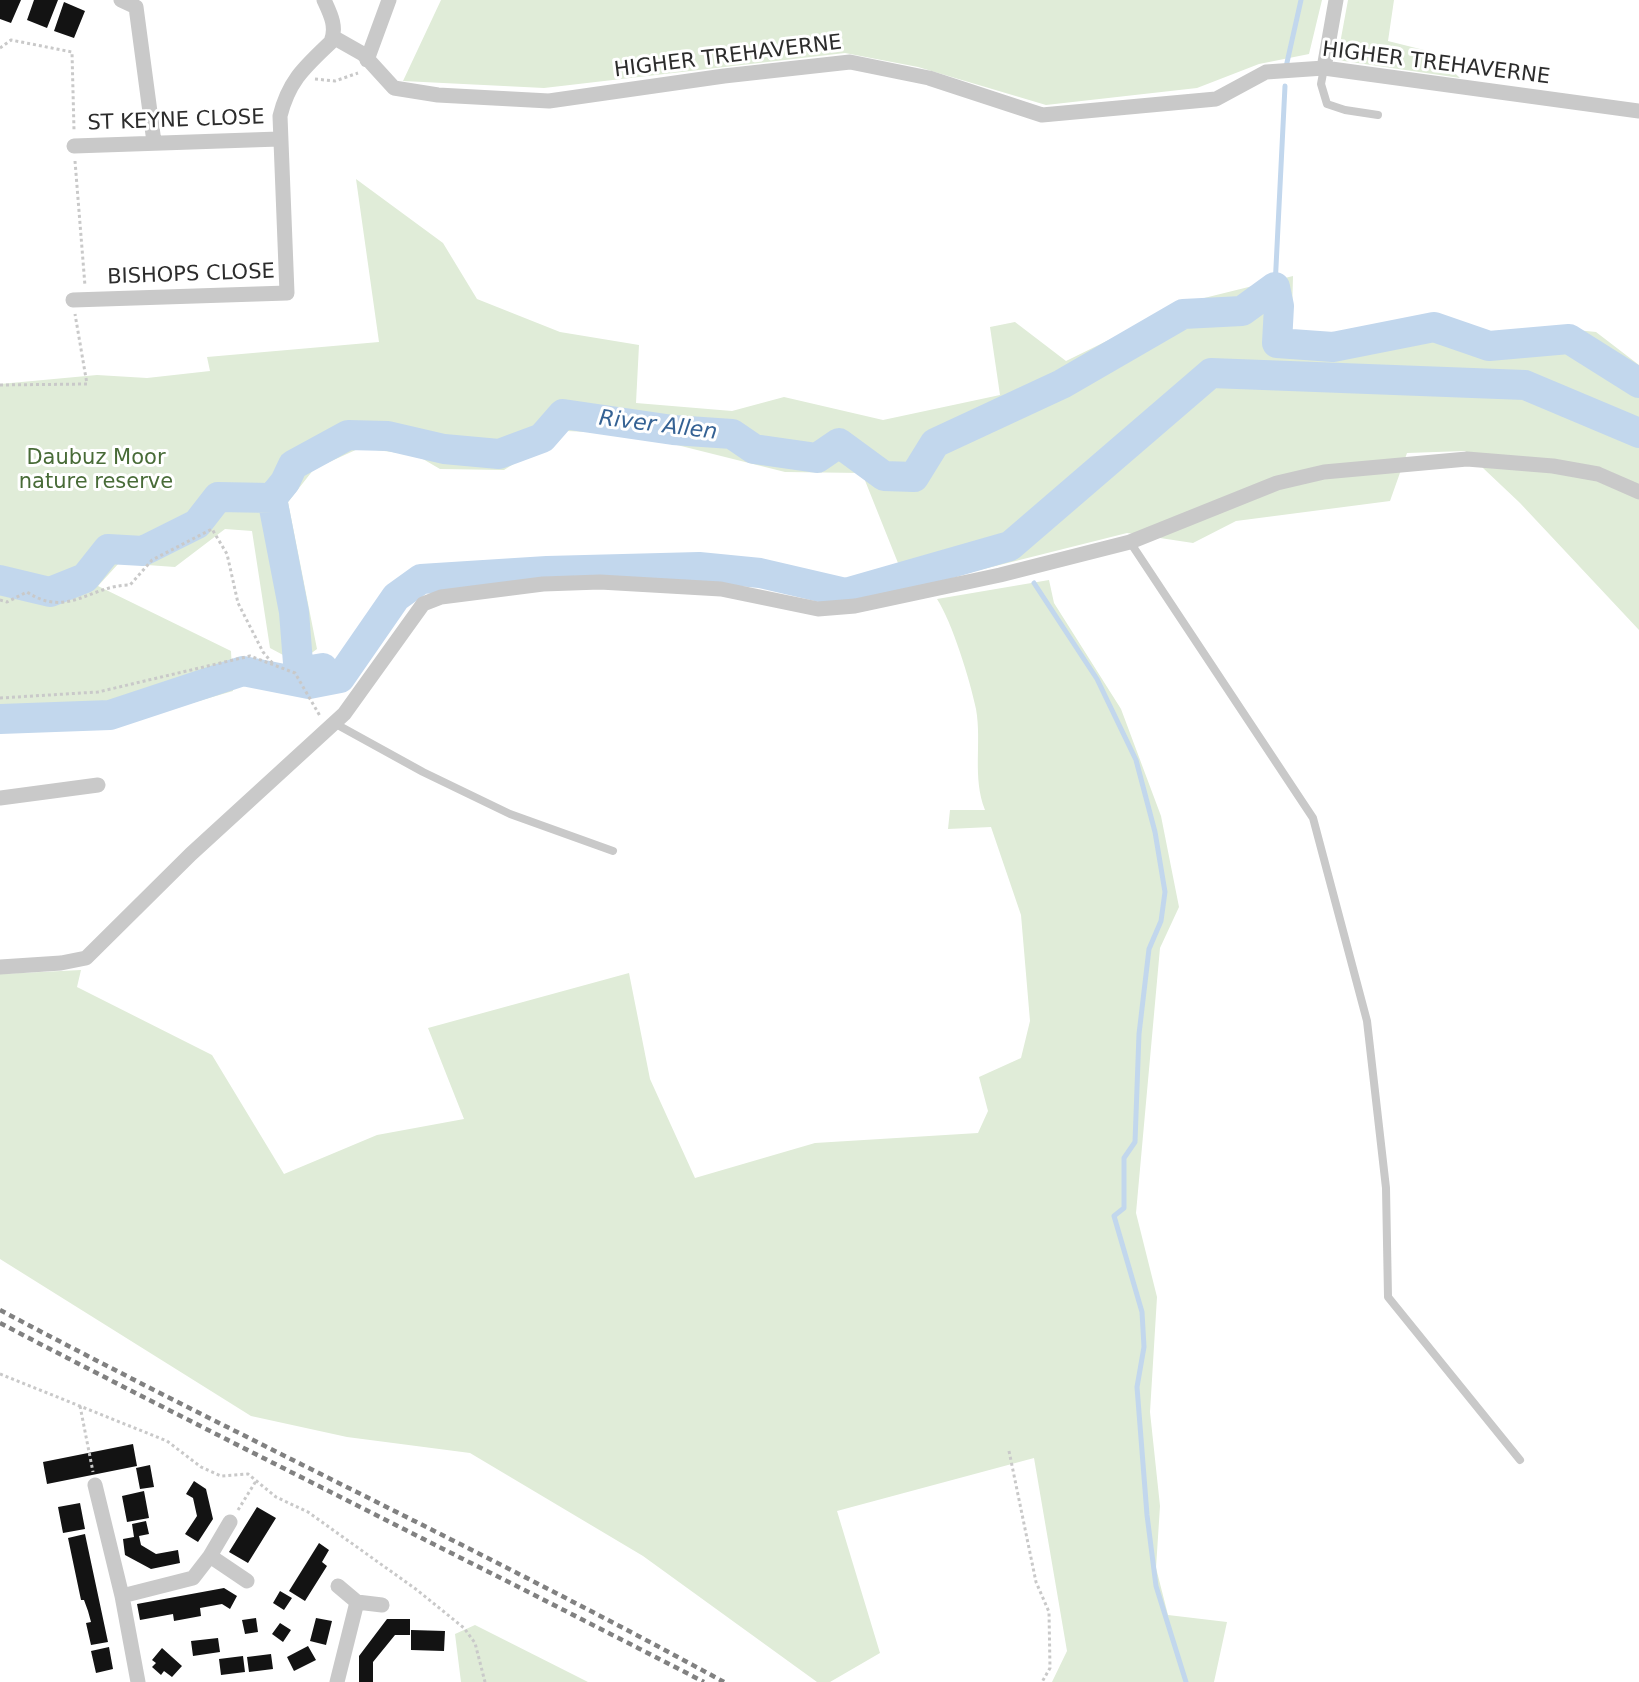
<!DOCTYPE html>
<html>
<head>
<meta charset="utf-8">
<style>
  body { margin:0 }
  canvas { display:block; background:#fff }
</style>
</head>
<body>
<canvas width="1639" height="1682"></canvas>
<script>
const c = document.querySelector('canvas').getContext('2d');
c.lineJoin = 'round';
function fillPath(path, color) { c.fillStyle = color; c.fill(path, 'evenodd'); }
function trace(path, color, width, dash) { c.strokeStyle = color; c.lineWidth = width; c.lineCap = dash ? 'butt' : 'round'; c.setLineDash(dash || []); c.stroke(path); }
function label(font, color, halo, rows, align = 'center') {
  c.font = font + ' "DejaVu Sans",sans-serif'; c.lineWidth = 6; c.setLineDash([]); c.textBaseline = 'middle'; c.strokeStyle = halo; c.fillStyle = color; for (const [text, x, y, turn = 0] of rows) {
    c.save(); c.translate(x, y); c.rotate((+turn || 0) * Math.PI / 180); c.textAlign = isNaN(turn) ? turn : align; if (halo) c.strokeText(text, 0, 0); c.fillText(text, 0, 0); c.restore();
  }
}
fillPath(new Path2D(`
  M441,0h881l-13,54 -50,10 -62,24 -151,17 -128,-38 -73,-14 -301,35 -141,-7z
  M1348,0h46l-6,41 44,11 28,26 -123,-18z
  M356,179l87,64 34,56 83,33 79,13 -3,58 96,8 52,-14 99,23 117,-25 -10,-68 25,-5 51,39 118,-58 109,-27 -2,76 147,-34 43,39 76,-29 39,4 43,33v265l-119,-127 -55,-52 -58,2 -17,48 -154,20 -43,22 -66,-10 -219,55 -46,-115 -77,-1 -152,-38 -67,-3 -62,39 -64,-1 -24,-14 -56,-7 -46,21 -26,33 29,147 -19,14 -28,-15 -18,-117 -27,-2 -50,38 -56,-4 -21,23 133,65 2,40 -109,32 -124,8v-347l97,-9 50,3 63,-7 -3,-14 172,-15z
  M1049,580l5,23 67,106 40,107 18,91 -19,41 -24,265 21,84 -7,115 10,94 -4,62 12,47 59,7 -13,60h-162l15,-31 -33,-193 -197,53 43,142 -50,29h-13l-174,-126 -173,-103 -123,-16 -96,-21 -251,-157v-285l81,-4 -4,17 135,68 72,119 93,-39 87,-16 -36,-91 201,-55 21,106 45,99 120,-35 163,-10 10,-22 -9,-34 42,-19 9,-37 -9,-106 -30,-88 -43,2 2,-19h35c-13,-33 -3,-67 -9,-101 -6,-29 -24,-87 -39,-110z
  M475,1625l113,57h-127l-6,-48z`), '#e0ecd8');
trace(new Path2D(`
  M1286,67l15,-67
  M1275,287l10,-201
  M1010,546l6,10
  M1034,583l63,96 39,81 19,72 10,60 -4,29 -12,28 -10,85 -4,108 -11,16v50l-10,8 28,96 2,35 -7,40 10,128 9,71 30,96`), '#c2d7ed', 5);
trace(new Path2D(`
  M272,498l22,114 4,51 7,8 18,-3 2,10
  M0,580l50,12 35,-14 23,-29 35,2 54,-27 21,-27 54,1 13,-16 8,-17 55,-30 40,1 56,13 55,5 43,-16 21,-24 110,16 59,4 22,15 63,9 22,-15 45,33 30,1 21,-34 127,-59 121,-70 59,-3 33,-24 4,19 -2,37 56,4 101,-20 55,19 80,-7 70,44
  M0,719l110,-4 133,-44 66,13 31,-6 56,-81 25,-18 126,-8 152,-4 61,6 86,20 164,-47 201,-173 314,12 114,48`), '#c2d7ed', 30);
fillPath(new Path2D(`
  M0,0h21l-10,23 -11,-4z
  M34,0h24l-11,28 -20,-8z
  M64,2l21,9 -11,27 -20,-7z
  M133,1444l4,22 -90,18 -4,-22z
  M150,1465l4,22 -14,2 -4,-21z
  M194,1481l12,8 7,30 -15,23 -13,-8 12,-18 -4,-18 -7,-4z
  M144,1491l5,27 -22,4 -5,-26z
  M80,1503l5,26 -22,4 -5,-26z
  M257,1507l19,11 -28,45 -19,-11z
  M146,1521l3,13 -10,2 2,9 15,9 22,-4 2,13 -29,6 -26,-14 -2,-16 11,-2 -2,-13z
  M85,1534l23,108 -17,3 -5,-22 5,-1 -3,-11 -4,-11h-3l-13,-62z
  M319,1543l10,7 -7,12 5,4 -22,35 -16,-10z
  M224,1588l13,8 -7,13 -8,-5 -22,4 1,8 -27,5 -1,-7 -33,6 -3,-16z
  M280,1591l12,7 -8,12 -11,-7z
  M256,1618l2,14 -13,2 -3,-14z
  M316,1618l16,3 -6,24 -16,-4z
  M387,1619h23v16h-15l-22,27v20h-14v-26z
  M280,1623l11,7 -8,12 -11,-8z
  M411,1630l34,1 -1,20 -33,-1z
  M218,1638l2,14 -27,4 -2,-15z
  M308,1646l8,14 -22,11 -7,-14z
  M109,1647l4,22 -17,4 -5,-22z
  M162,1648l20,18 -10,11 -8,-6 -3,4 -9,-8 4,-4 -4,-3z
  M271,1654l2,15 -24,3 -2,-15z
  M243,1656l2,16 -24,3 -2,-16z`), '#131313');
trace(new Path2D(`
  M0,48l11,-8 61,12 2,78
  M315,79l20,2 23,-8
  M75,161l10,125
  M0,385l87,-1 -12,-70
  M0,600l7,2 20,-10c41,27 63,-7 103,-7l22,-25 60,-31 15,25 11,49 25,49 11,13
  M0,698l98,-6 152,-36 45,17 25,43
  M0,1374l167,67 34,26 20,9 27,-2 28,23 32,15 109,78 47,38 11,15 10,39
  M80,1406l13,66
  M1009,1451l27,131 13,30 1,56 -8,14
  M238,1510l18,-29`), '#c9c9c9', 3, [3, 3]);
trace(new Path2D(`
  M1324,68l-3,16 6,20 18,6 33,5
  M1130,542l183,276 54,203 19,167 2,109 132,163
  M334,723l89,49 87,42 103,37`), '#c9c9c9', 8);
trace(new Path2D(`
  M121,0l15,7 18,135
  M333,37l30,17 31,34 44,7 111,6 175,-25 126,-14 79,16 113,37 174,-16 50,-27 58,-4 315,43
  M367,60l22,-60
  M1324,68l12,-68
  M74,146l205,-7
  M73,300l214,-7 -7,-177c9,-36 25,-49 51,-74 6,-15 0,-27 -7,-42
  M0,798l98,-13
  M0,967l61,-4 25,-5 105,-104 153,-140 79,-110 18,-7 102,-13 57,-2 121,7 97,20 37,-3 145,-31 130,-33 147,-59 47,-11 143,-13 86,7 45,8 41,18
  M95,1485l27,111 16,86
  M210,1556l37,25
  M122,1596l71,-18 17,-22 20,-34
  M357,1602l25,3
  M337,1682l20,-80 -19,-16`), '#c9c9c9', 15);
trace(new Path2D(`
  M0,1310c239,127 486,242 724,372
  M0,1323c234,122 470,238 704,359`), '#818181', 4.5, [6, 4.5]);
label('21px', '#2c2c2c', '#fff', [
  ["HIGHER TREHAVERNE",728,57,-7],
  ["HIGHER TREHAVERNE",1436,64,7],
  ["ST KEYNE CLOSE",176,121,-2],
  ["BISHOPS CLOSE",191,275,-2]
]);
label('21px', '#486b37', '#fff', [
  ["Daubuz Moor",96,459],
  ["nature reserve",96,483]
]);
label('italic 22px', '#356294', '#fff', [
  ["River Allen",658,426,7]
]);
</script>
</body>
</html>
